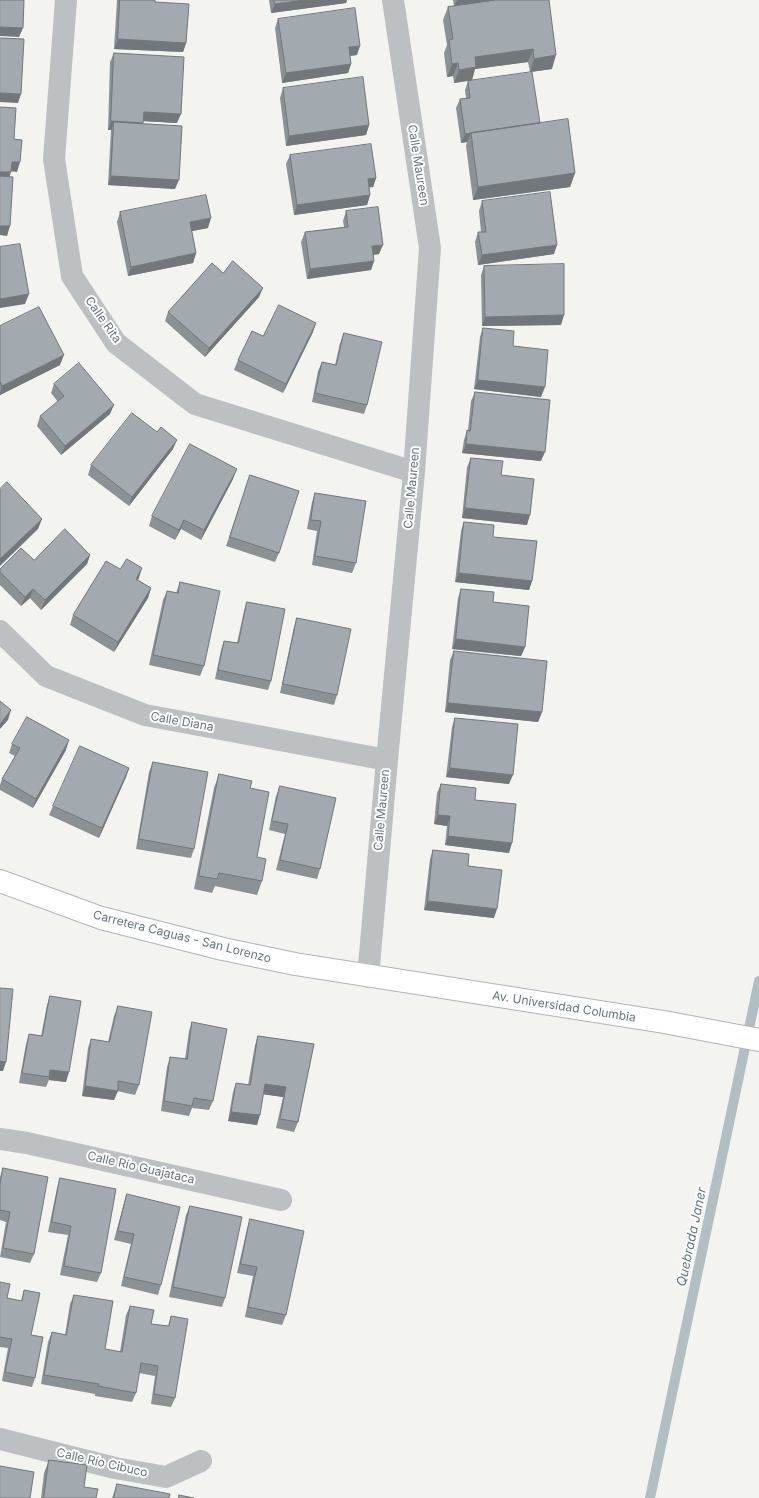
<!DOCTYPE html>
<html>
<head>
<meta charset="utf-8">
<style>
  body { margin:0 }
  canvas { display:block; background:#f3f3f0 }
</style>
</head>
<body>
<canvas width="759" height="1498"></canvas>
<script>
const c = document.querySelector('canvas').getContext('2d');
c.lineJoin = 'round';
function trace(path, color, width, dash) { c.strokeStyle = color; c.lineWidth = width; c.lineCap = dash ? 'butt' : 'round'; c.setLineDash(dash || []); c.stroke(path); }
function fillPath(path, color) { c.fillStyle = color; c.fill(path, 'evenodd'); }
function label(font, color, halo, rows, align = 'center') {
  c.font = font + ' Inter,sans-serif'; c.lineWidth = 4; c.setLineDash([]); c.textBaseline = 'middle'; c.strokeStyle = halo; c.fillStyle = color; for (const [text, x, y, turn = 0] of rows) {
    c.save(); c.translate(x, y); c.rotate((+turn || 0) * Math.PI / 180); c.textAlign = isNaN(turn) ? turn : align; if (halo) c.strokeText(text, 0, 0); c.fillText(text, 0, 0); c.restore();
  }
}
trace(new Path2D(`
  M650,1498l109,-517`), '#b2bfc2', 10);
const major = new Path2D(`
  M0,881l101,37 122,31 72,15 369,58 95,18`);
trace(major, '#b0b4b7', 24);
trace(new Path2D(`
  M66,0l-12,159 18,117 44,67 79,61 219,68
  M0,631l46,45 99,39 242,45
  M368,977l19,-217 27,-288 16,-224 -37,-248
  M0,1139l27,4 254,57
  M0,1439l115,29 51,9 35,-16`), '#bcc0c3', 22);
trace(major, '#fff', 22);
fillPath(new Path2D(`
  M117,0h38v2l31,41 -3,9 -69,-3z
  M269,0h78l-1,3 -75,10z
  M453,0h96l3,69 -22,3 -2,-10 -53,7 -3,11 68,43 35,50 -5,14 -97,13 -7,-54 1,-4 -6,1 -5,-35 4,-9 6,-1 -1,-8 3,-9 -14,2 -1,-7 -6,1 -3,-24 3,-8 -4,-25 5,-13 6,-1z
  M278,19l79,36 -7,1 1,8 -3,9 -66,10 -7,-55z
  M114,53l63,70 -34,-2v3l32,65 -67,-4 3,-55h-3l2,-68z
  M283,88l86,37 -3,10 -80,11 -6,-48z
  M290,155l86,23 -3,9h-4l1,8 -3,10 -73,10 -8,-51z
  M482,201l72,53 -76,11 -3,-23 3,-10h3l-2,-21z
  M346,211l33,43 -5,1v6l-3,9 -64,9 -6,-37 4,-10 39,-5 -1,-6z
  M120,212l88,16 -16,3 4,22 -3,10 -65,13 -11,-54z
  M484,266l77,59 -79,1 -1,-51z
  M259,297l-54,60 -40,-36 3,-9z
  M0,326l60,39 -60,30z
  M483,328l30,18 28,51 -67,-8 6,-52z
  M313,332l-30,61 -49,-23 4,-10 25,-24z
  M344,333l23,72 -3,9 -52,-12 6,-31 4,-9 13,3 5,-22z
  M54,384l56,30 -49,41 -24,-29 3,-10 18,-14 -7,-9z
  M475,392l66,69 -79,-8 2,-13 3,-10h1l3,-29z
  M173,449l-44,57 -41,-31 3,-10z
  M471,458l30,17 26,50 -65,-7 5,-51z
  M250,475l29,78 -4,9 -49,-16z
  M233,479l-32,61 -20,-11 -6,11 -26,-14 3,-10z
  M315,493l41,70 -4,10 -40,-8 5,-34 -10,-2 5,-27z
  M464,522l29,15 39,44 -3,9 -74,-8 6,-51z
  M90,555l-3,9 -46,46 -11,-12 -9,8 -21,-21v-16l34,-9z
  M139,578l-1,2 13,8 -3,10 -34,54 -44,-27 3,-10z
  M180,582l24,84 -4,10 -51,-11 14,-65 4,-9 9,2z
  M461,589l32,13 32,45 -4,9 -69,-7 6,-51z
  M247,602l24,79 -3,9 -53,-11 6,-29 3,-9 13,2 7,-32z
  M297,618l40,77 -3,10 -54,-12 14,-66z
  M454,651l88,61 -4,10 -93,-10 5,-52z
  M455,718l54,66 -63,-7 6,-50z
  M12,744l54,6 -33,58 -33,-18v-5l2,-6 13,-23 -6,-3z
  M153,762l41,87 -3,9 -55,-9 13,-77z
  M129,768l-3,9 -27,61 -50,-23 4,-9z
  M219,774l31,14 7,69 5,24 -5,14 -42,-9 -3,7 -18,-4 20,-101z
  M441,784l34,16 34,53 -64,-8 2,-19 -13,-2 3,-31z
  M280,786l40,83 -3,10 -41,-9 9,-36 -16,-4 7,-34z
  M433,850l35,16 26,52 -70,-8 6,-51z
  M50,996l16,86 -17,-2 -3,7 -27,-4 7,-39 3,-10 12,2 6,-31z
  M118,1006l21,79 -4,10 -18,-4 -3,9 -32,-4 6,-48 3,-9 17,3 6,-26z
  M192,1022l21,79 -4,9 -17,-2 -3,8 -28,-5 6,-44 3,-10 15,2 4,-28z
  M258,1036l56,8 -16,78 -4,10 -18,-4 7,-31 -20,-3 -6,31 -29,-4 5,-29 3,-9 12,2 7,-40z
  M3,1168l31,86 -4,9 -30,-6 6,-35 -6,-2v-43z
  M60,1178l41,95 -4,9 -37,-7 8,-40 -20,-3 9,-44z
  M127,1194l34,91 -3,10 -37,-9 10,-42 -17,-4 10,-37z
  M190,1206l35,92 -3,9 -53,-10 17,-82z
  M250,1219l36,96 -4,10 -37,-8 8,-41 -16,-3 10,-44z
  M0,1282l7,16 14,3 3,-11 7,45 4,43 -3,9 -30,-6 6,-33 -8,-1z
  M74,1295l31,54 15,3 6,-37 4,-9 21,18 17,2 3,-10 4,82 -4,9 -20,-3 4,-28 -16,-3 -3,20 -4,9 -37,-6v-2l-54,-10 7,-42 4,-10 13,3 5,-31z
  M49,1460l35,27 12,11h-55l3,-25z
  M117,1484l52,14h-57z`), '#8b9296');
fillPath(new Path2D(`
  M305,0h42l-1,3 -75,10 4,-9z
  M457,0h46l-49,7z
  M0,27l23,1 -4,9 -19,-1z
  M118,39l68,4 -3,9 -69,-3z
  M360,46l-3,9 -11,1 3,-9z
  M533,49l-5,13 -53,7 -3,11 -18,3 5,-13 16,-13z
  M556,55l-4,14 -22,3 4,-13z
  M458,63l-5,13 -6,1 5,-13z
  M351,64l-3,9 -66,10 4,-10z
  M0,93l21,1 -3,9 -18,-1z
  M144,112l37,2 -4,9 -36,-2z
  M111,121l32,2 -3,9 -26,-10 -3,8h-3z
  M369,125l-3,10 -80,11 3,-10z
  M471,133l-4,9 -6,1 4,-9z
  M12,162h8l-3,10 -8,-1z
  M0,172h11l-3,10 -8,-1z
  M575,173l-5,14 -97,13 5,-13z
  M111,176l68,4 -4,9 -67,-4z
  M376,178l-3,9 -8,1 3,-9z
  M370,195l-3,10 -73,10 3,-10z
  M211,218l-3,10 -21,4 3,-10z
  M0,226h10l-3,10 -7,-1z
  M383,245l-4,9 -10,1 3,-9z
  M557,245l-3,9 -76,11 4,-10z
  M196,253l-3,10 -65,13 3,-9z
  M374,261l-3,9 -64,9 3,-10z
  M263,288l-4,9 -54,60 4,-9z
  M29,294l-4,10 -25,4v-9z
  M564,315l-3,10 -79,1 3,-9z
  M316,323l-3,9 -30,61 3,-9z
  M64,355l-4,10 -60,30v-2l2,-7z
  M478,380l67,7 -4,10 -67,-8z
  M114,405l-4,9 -49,41 4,-9z
  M177,440l-4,9 -44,57 3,-9z
  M466,444l79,8 -4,9 -79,-8z
  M237,469l-4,10 -32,61 3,-10z
  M465,508l65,7 -3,10 -65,-7z
  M42,519l-4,10 -38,37v-7z
  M184,520l-3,9 -6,11 4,-10z
  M90,555l-3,9 -46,46 4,-10z
  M142,568l-3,10 -7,10 4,-9z
  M459,573l73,8 -3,9 -74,-8z
  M151,588l-3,10 -34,54 4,-10z
  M33,589l-3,9 -9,8 4,-9z
  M456,639l69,8 -4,9 -69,-7z
  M448,703l94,9 -4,10 -93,-10z
  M11,710l-3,10 -8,9v-5z
  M69,740l-3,10 -33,58 3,-9z
  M129,768l-3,9 -27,61 3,-10z
  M450,768l63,7 -4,9 -63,-7z
  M438,815l12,1 -3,10 -13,-2z
  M448,836l64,7 -3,10 -64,-8z
  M428,901l69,8 -3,9 -70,-8z
  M0,1061l6,1 -3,9h-3z
  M50,1070l19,2 -3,10 -17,-2z
  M265,1084l21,3 -3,10 -22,-3z
  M85,1086l33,5 -4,9 -32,-4z
  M231,1112l29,3 -3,10 -29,-4z`), '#71777a');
const building = new Path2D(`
  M0,0h24l-1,28 -23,-1z
  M120,0h35v2l34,2 -3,39 -68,-4z
  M274,0h31l-30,4z
  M496,0h53l7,55 -22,4 -1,-10 -58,8 1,10 -17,3 -1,-7 -6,1 -3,-24 4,-1 -5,-32z
  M355,8l5,38 -11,1 2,17 -65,9 -8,-54z
  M0,38l24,1 -3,55 -21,-1z
  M114,53l70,4 -3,57 -37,-2 -1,11 -32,-2z
  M532,72l8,51 -75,11 -5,-35 10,-1 -2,-17z
  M363,77l6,48 -80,11 -6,-48z
  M0,107l16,1 -2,31 8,1 -2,22h-8l-1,10h-11z
  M568,119l7,54 -97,14 -7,-54z
  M114,122l68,4 -3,54 -68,-4z
  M371,144l5,34 -8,1 2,16 -73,10 -7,-50z
  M0,176l13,1 -3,49h-10z
  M550,192l7,53 -75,10 -4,-23h8l-4,-31z
  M206,195l5,23 -21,4 6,31 -65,14 -11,-55z
  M378,207l5,38 -11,1 2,15 -64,8 -5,-37 43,-5 -2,-16z
  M20,244l9,50 -29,5v-52z
  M233,261l30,27 -54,60 -41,-36 44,-49 11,10z
  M564,264v51l-79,2 -1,-51z
  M279,305l37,18 -30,61 -48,-24 14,-29 11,5z
  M39,307l25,48 -62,31 -2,-5v-55z
  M483,328l31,3 -1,15 35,4 -3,37 -67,-7z
  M344,333l38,9 -15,63 -52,-12 7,-31 14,3z
  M79,363l35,42 -49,41 -25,-30 24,-20 -10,-12z
  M475,392l75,8 -5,52 -79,-8 1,-14 3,1z
  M132,413l25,19 4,-5 16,13 -45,57 -41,-32z
  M190,444l47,25 -33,61 -20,-10 -5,10 -27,-14z
  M471,458l32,3 -2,14 33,4 -4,36 -65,-7z
  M250,475l49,16 -20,62 -49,-16z
  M7,482l35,37 -42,40v-70z
  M315,493l51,8 -10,62 -41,-7 6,-35 -10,-1z
  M464,522l30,3 -1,12 44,4 -5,40 -73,-8z
  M65,529l25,26 -45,45 -12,-11 -8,8 -25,-25v-3l21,-21 13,12z
  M127,559l15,9 -6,11 15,9 -33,54 -45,-27 33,-54 14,8z
  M180,582l40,9 -16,75 -51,-11 14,-64 11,2z
  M461,589l33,3 -1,10 36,4 -4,41 -69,-8z
  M247,602l38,7 -14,72 -53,-11 6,-29 14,2z
  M297,618l54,11 -14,66 -54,-11z
  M454,651l93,10 -5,51 -94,-9z
  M0,701l11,9 -11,14z
  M27,717l42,23 -33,59 -34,-20 18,-31 -8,-4z
  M455,718l63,6 -5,51 -63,-7z
  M80,746l49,22 -27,60 -49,-22z
  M153,762l55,10 -14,77 -55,-10z
  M219,774l33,7 -2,7 19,4 -12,65 9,2 -4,22 -43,-8 -2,6 -18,-3z
  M441,784l35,4 -1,12 41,4 -4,39 -64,-7 2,-20 -12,-1z
  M280,786l56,12 -16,71 -40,-9 8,-36 -16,-3z
  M433,850l36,4 -1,12 34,4 -5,39 -69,-8z
  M0,988l13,1 -7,73 -6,-1z
  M50,996l31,5 -12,71 -19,-2 -1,7 -27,-4 7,-39 13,2z
  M118,1006l34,6 -13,73 -21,-4v10l-33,-5 6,-47 18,3z
  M192,1022l35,7 -14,72 -19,-3 -2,8 -28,-5 6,-44 17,2z
  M258,1036l56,8 -16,78 -18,-3 6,-32 -21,-3 -5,31 -29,-3 5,-29 14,2z
  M3,1168l45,9 -14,77 -31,-6 7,-36 -10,-2v-25z
  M60,1178l56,11 -15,84 -37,-7 7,-40 -19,-4z
  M127,1194l53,13 -19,78 -37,-8 10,-43 -16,-3z
  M190,1206l52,11 -17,81 -52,-11z
  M250,1219l54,12 -18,84 -38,-8 9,-40 -16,-3z
  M0,1282l10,2 -3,14 15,3 2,-11 16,3 -9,42 12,2 -8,41 -30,-6 7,-33 -12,-2z
  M74,1295l39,6 -8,48 17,3 8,-46 24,4 -3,14 18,2 2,-10 17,3 -13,79 -21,-4 4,-28 -17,-3 -5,30 -38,-7 1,-2 -55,-9 8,-43 14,3z
  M49,1460l38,5 -3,22 14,2 -2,9h-52z
  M0,1466l34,6 -4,26h-30z
  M117,1484l53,10 -1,4h-55z
  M179,1495l15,3h-15z`);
fillPath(building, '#a2aaaf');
trace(building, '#71777a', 1);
label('12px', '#64757f', '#fff', [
  ["Calle Maureen",418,165,81],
  ["Calle Rita",103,320,55],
  ["Calle Maureen",412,488,-85],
  ["Calle Diana",182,722,10],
  ["Calle Maureen",382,810,-85],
  ["Carretera Caguas - San Lorenzo",182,937,14],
  ["Av. Universidad Columbia",564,1007,9],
  ["Calle Río Guajataca",141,1168,13],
  ["Calle Río Cibuco",102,1463,13]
]);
label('italic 13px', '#60777c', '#fff', [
  ["Quebrada Janer",692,1237,-78]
]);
</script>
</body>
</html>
